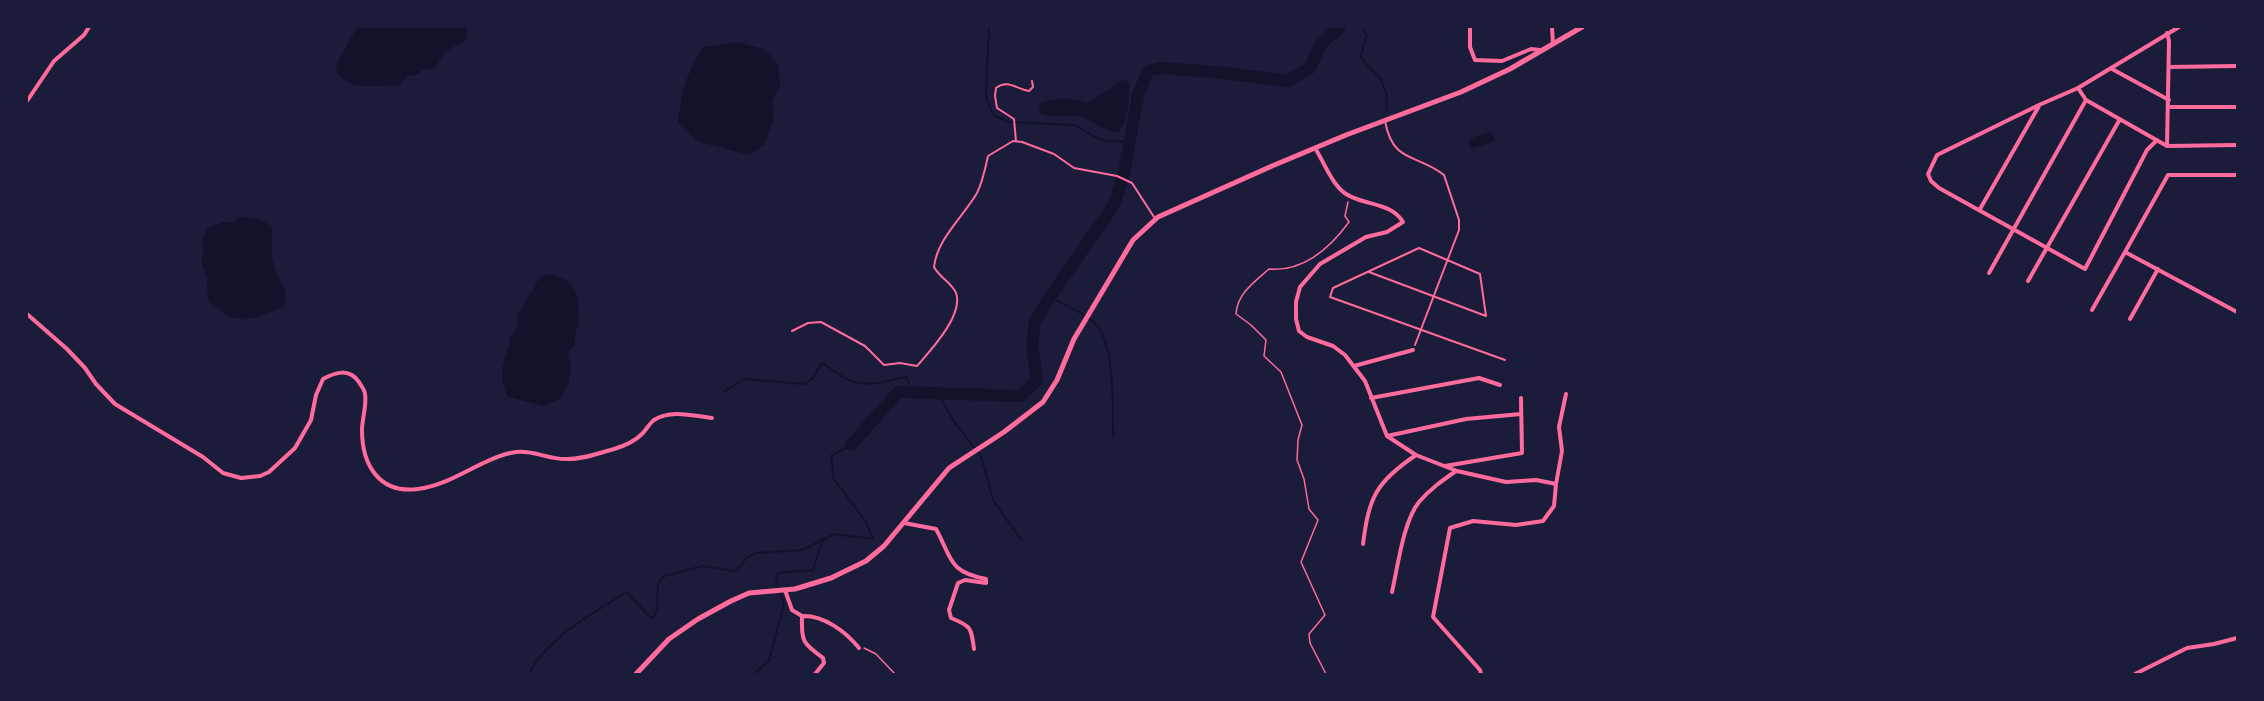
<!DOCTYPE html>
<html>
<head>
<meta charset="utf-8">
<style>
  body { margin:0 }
  #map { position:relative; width:2264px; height:701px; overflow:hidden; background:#1b1b3a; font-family:Arial,sans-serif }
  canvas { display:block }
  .frame { position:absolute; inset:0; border:28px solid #1b1b3a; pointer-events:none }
</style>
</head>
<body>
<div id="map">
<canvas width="2264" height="701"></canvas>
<div class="frame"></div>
</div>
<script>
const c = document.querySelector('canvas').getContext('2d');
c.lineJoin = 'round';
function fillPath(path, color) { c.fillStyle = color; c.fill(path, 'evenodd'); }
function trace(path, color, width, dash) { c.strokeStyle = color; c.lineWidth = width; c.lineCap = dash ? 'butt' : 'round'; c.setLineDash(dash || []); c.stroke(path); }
fillPath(new Path2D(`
  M357,27h110v13l-21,11 -11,17 -13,2 -3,4 -11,2 -10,10c-26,-3 -44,9 -62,-15l2,-10z
  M737,42l27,7 14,15 2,21 -8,16 2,15 -9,28 -15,11 -51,-13 -21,-19c3,-29 9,-53 26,-76z
  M1125,79l4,3c0,15 0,40 -11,50 -20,-2 -26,-13 -41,-16 -14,-3 -23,4 -38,-3l1,-10c17,-6 31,-5 47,0z
  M1489,132l5,4 1,5 -21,7 -4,-1 -2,-6 8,-5z
  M240,217l20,2 12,8v31l3,12 11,22 -2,14c-34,15 -48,23 -76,-7l-1,-22 -6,-15 3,-12 -2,-10 5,-11 16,-7 10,1z
  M553,274l17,8 8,15 1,27 -4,10v11l-7,7 3,16 -3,16 -7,14 -17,8 -36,-9c-12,-26 -3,-34 2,-58 1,-5 6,-8 7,-12 1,-5 -1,-10 1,-15 1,-2 5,-4 6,-7 3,-9 4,-8 9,-15 8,-13 1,-12 20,-16z`), '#12122b');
trace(new Path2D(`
  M989,27l-3,68 3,11 6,10 14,6 66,3 20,12 12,4 23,1
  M1362,27l5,9 -6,18 1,5 18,19 6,14 1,18
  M1050,297c13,7 34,16 44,25 21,19 19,88 19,115
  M723,392l22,-13 59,5 9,-6 9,-15c21,14 30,24 56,20 10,-2 18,-5 29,-6l4,15
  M937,392l18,31 26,33 12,44 29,41
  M529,674c18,-37 63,-59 97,-82l26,27 5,-8 1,-28 6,-7 39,-10 30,5 9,-6 3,-6 11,-6 46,-3 32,-16 39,5 -7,-17 -32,-43 -3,-23 20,-11
  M753,674l16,-13 15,-57 -8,-25 2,-6 35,-3 10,-31`), '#12122b', 2);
trace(new Path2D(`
  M851,445l47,-53 122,4 17,-15 -5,-36 3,-24 15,-24 65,-94 9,-30 14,-78 10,-24 13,-3 55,4 72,9 22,-13 10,-23 20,-18`), '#12122b', 12);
trace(new Path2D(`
  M864,648l12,6 19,20
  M1326,674l-16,-31 -1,-9 16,-19 -24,-53 17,-42 -9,-11 -5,-30 -7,-19 1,-20 4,-15 -21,-53 -17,-16 2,-16 -15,-15 -15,-11c1,-20 18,-32 33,-45 34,3 61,-21 80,-47l-4,-6 3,-14`), '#ff6b9d', 1.5);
trace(new Path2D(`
  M1385,121c8,43 31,32 59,54l15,45v10l-44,115
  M1016,141l-2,-22 -17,-11 -2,-12 1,-8c12,-9 20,1 33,3l4,-4 -1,-6
  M1369,272l117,44 -6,-42 -61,-26 -86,40 -3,9 175,63
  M792,331l16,-8 13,-1 44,24 19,19 16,-2 17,3c13,-15 47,-51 39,-73 -4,-10 -17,-16 -22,-26 3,-28 29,-50 43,-74 6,-12 8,-24 11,-37l25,-15 9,1 32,12 20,14 43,8 15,7 22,34`), '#ff6b9d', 2);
trace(new Path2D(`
  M1470,27v20l5,13 27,1 29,-12 9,1
  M1552,27l1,17
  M2167,33l2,8 -2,105
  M2169,67l68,-1
  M2112,69l57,31
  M2078,88l8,12 81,46 70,-1
  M27,101l27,-40 30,-26 5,-8
  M2169,107h68
  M2157,140l-10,10 -62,119 -146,-81 -8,-7 -3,-7 9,-19 102,-50 39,-17 101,-61
  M1315,148c9,14 17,37 31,46 19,12 45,8 57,28l-16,10 -21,5 -46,27 -20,23 -4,15v17l3,12 8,6 26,9 12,9 20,26 22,55 29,19 41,16 49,11 30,-2 20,4 -2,22 -11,15 -27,4 -43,-4 -23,7 -17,89 47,53 1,4
  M2237,175h-69l-43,77 112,60
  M1980,209l59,-103
  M1989,273l97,-173
  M2028,281l92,-162
  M2092,310l33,-58
  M27,314l40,35 18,19 11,16 19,20 88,53 20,16 18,5 19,-2 9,-4 26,-24 16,-28 5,-25 7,-16c13,-7 26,-11 36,3 2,4 6,8 6,12 2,11 -3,25 -3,36 0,36 18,64 56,59 35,-4 64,-32 98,-37 17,-2 32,7 49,7 16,1 34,-6 49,-10 10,-3 21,-8 28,-15 4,-4 7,-10 12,-14 16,-11 41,-4 58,-2
  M2130,319l28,-50
  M1354,366l59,-16
  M1371,398l108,-20 21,7
  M1387,436l79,-17 55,-5
  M1445,466l77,-13 -1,-55
  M1556,484l6,-33 -3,-24 7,-33
  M904,523l32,6c16,29 12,43 50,50v4l-21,-3 -7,3 -9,27 2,8c20,8 20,9 23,31
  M1363,544c6,-47 13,-62 53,-89
  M785,590l7,20 10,6c-1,26 1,27 21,42l1,5 -9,11
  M1392,592c6,-26 11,-70 27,-90 11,-13 24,-22 37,-31
  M802,616c22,-1 44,16 57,32
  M2135,674l52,-26 27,-4 23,-6`), '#ff6b9d', 4);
trace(new Path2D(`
  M636,674l33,-35 29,-20 33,-18 18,-8 46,-4 36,-11 35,-17 18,-15 65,-78 55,-36 39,-30 14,-22 17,-41 59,-99 25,-23 114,-51 74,-31 115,-43 49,-23 72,-42`), '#ff6b9d', 5);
</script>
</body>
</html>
